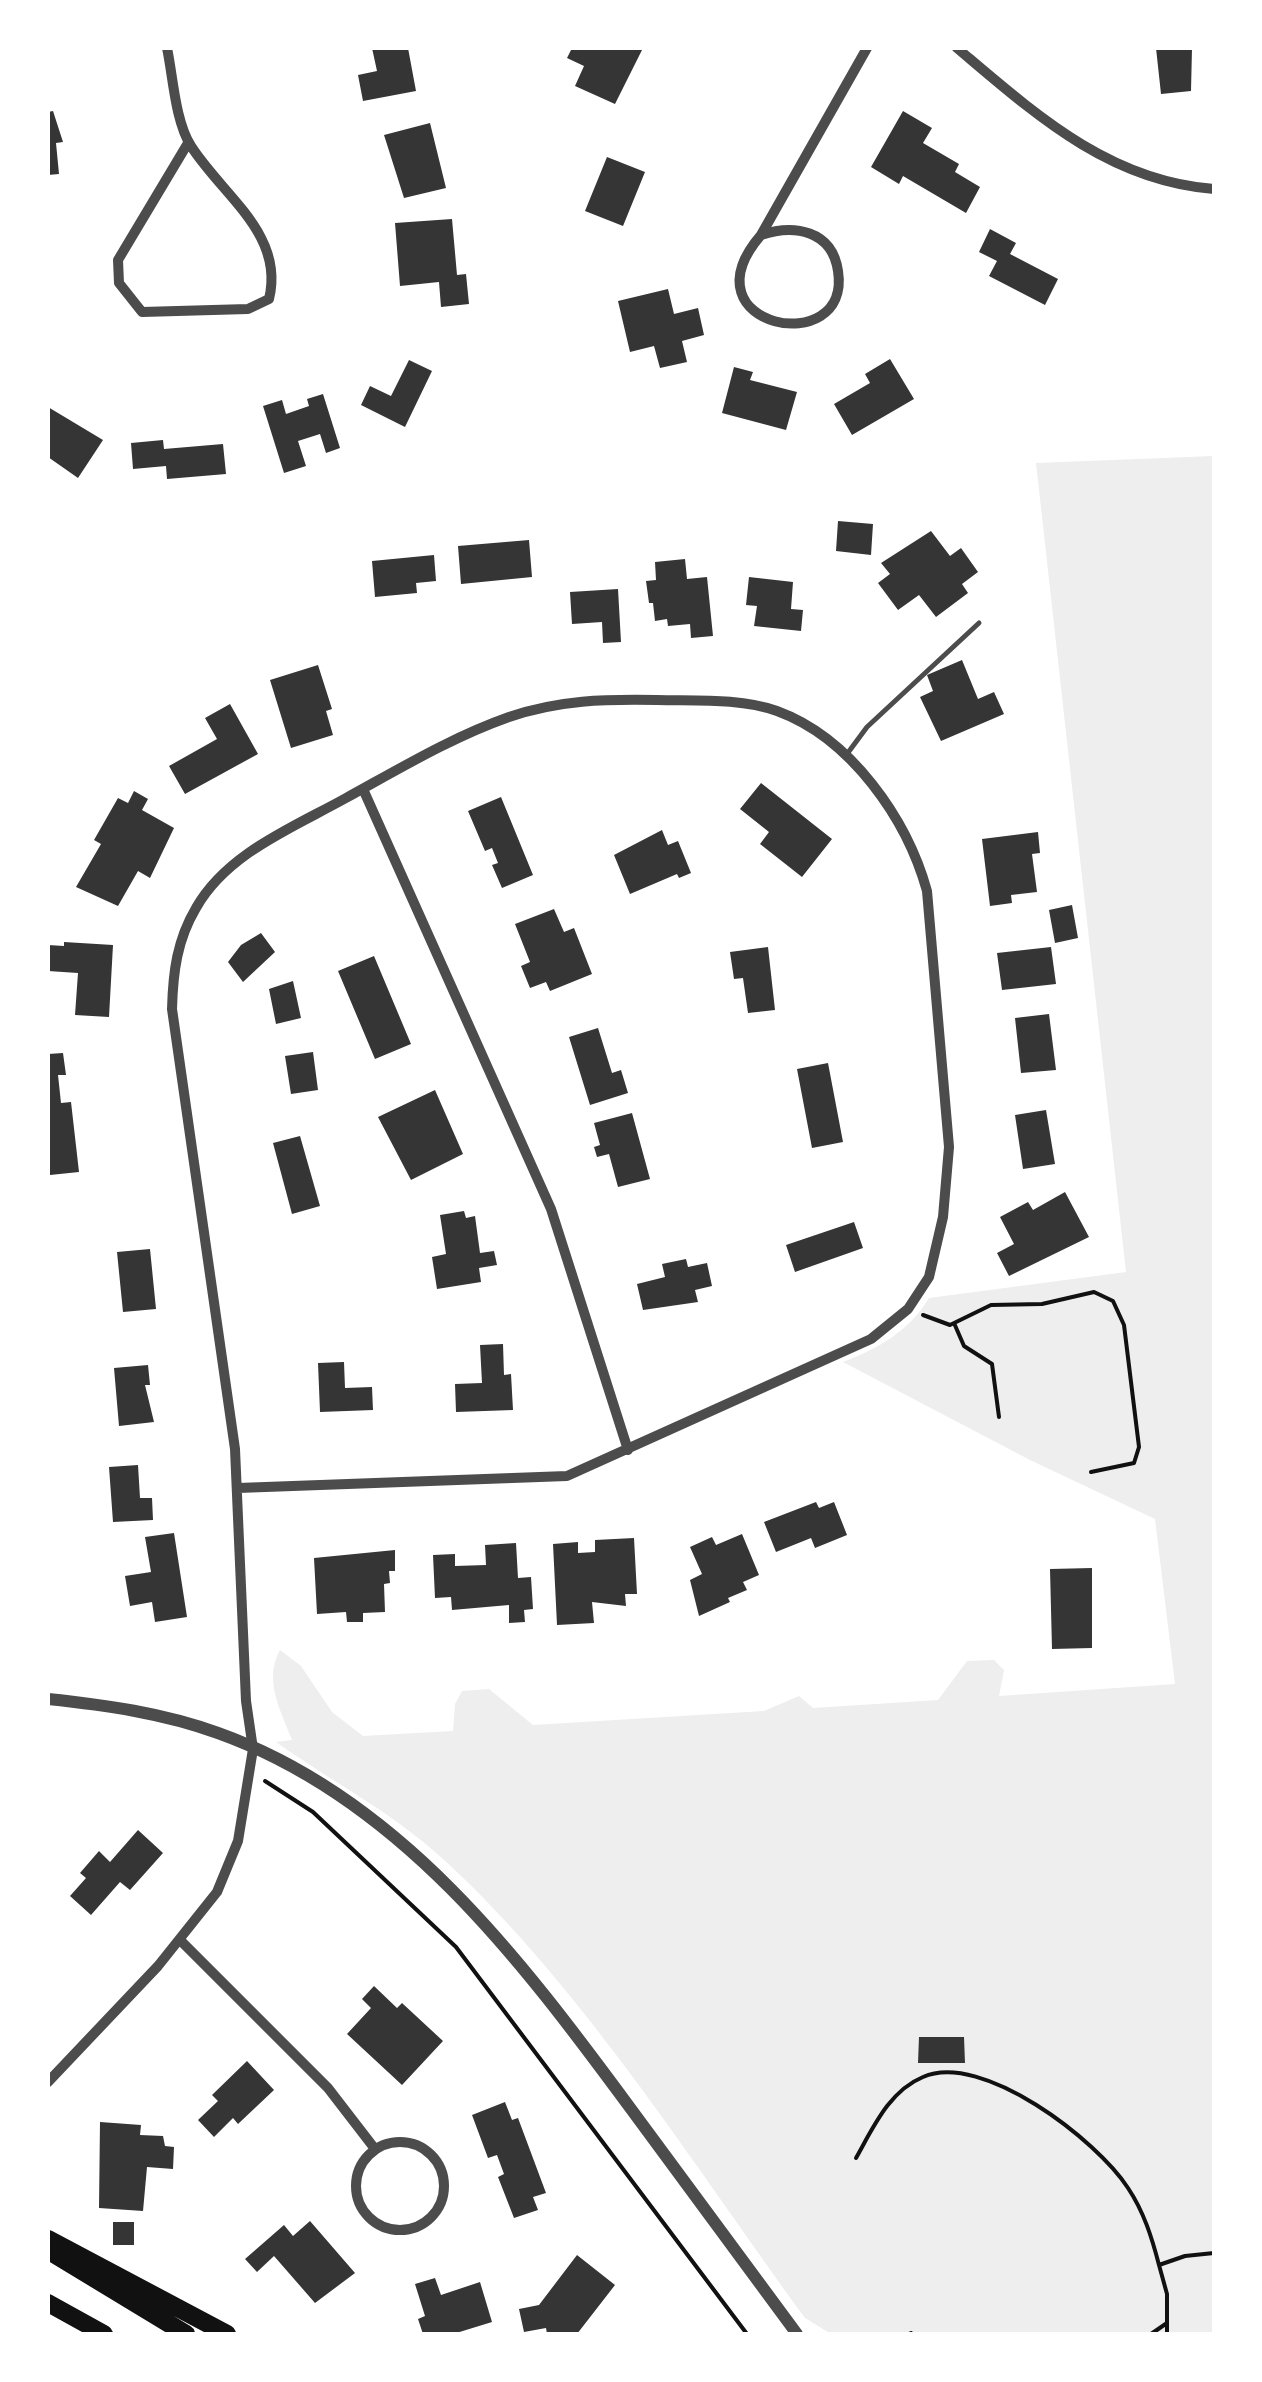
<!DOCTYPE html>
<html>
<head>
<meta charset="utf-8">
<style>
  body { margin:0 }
  #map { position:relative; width:1262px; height:2382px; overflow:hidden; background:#fff; font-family:"Sofia Sans Condensed",sans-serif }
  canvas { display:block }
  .frame { position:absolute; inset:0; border:50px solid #fff; pointer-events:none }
</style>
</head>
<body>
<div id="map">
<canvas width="1262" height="2382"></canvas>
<div class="frame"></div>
</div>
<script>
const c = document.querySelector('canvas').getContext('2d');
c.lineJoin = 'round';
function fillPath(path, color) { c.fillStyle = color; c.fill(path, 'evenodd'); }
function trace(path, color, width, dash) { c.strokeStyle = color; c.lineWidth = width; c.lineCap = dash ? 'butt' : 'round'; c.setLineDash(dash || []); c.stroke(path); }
fillPath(new Path2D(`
  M1214,456v1878h-383l-26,-16c-111,-152 -224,-333 -362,-459 -51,-47 -111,-77 -167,-117l16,-2c-11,-29 -29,-60 -12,-90l21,16 31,46 31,24 90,-5 2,-27 7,-13 27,-2 44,36 231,-14 35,-15 14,12 125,-8 29,-39 27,-1 10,10 -5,26 176,-12 -20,-165 -125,-59 -187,-98c35,-13 67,-32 86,-64l197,-26 -90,-809z`), '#eee');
fillPath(new Path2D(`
  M372,48h36l8,43 -53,10 -5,-26 19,-4z
  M572,48h71l-28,56 -40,-18 9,-20 -17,-8z
  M1156,48h36l-1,43 -30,3z
  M53,111l10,31 -7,1 3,31 -11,1v-63z
  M903,111l29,17 -9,15 36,21 -4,8 25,15 -14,26 -63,-37 -4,8 -28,-17z
  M430,123l16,65 -42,10 -20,-63z
  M607,157l38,15 -22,54 -38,-15z
  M452,219l5,56 9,-1 3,30 -28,3 -2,-25 -39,4 -5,-63z
  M990,229l26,14 -6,11 48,25 -13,26 -56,-29 8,-15 -18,-9z
  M668,289l6,25 24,-6 6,27 -22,6 5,21 -27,6 -6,-22 -24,6 -12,-51z
  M890,359l24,40 -62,36 -18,-31 36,-21 -5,-9z
  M409,360l23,11 -27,56 -44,-22 9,-19 21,10z
  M734,367l19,5 -3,8 47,12 -11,38 -64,-17z
  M323,394l17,54 -14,5 -6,-19 -22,7 8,25 -22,7 -21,-67 19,-6 4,14 23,-8 -2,-7z
  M48,407l55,33 -25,38 -30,-21z
  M163,440l1,9 59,-5 3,30 -59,5 -1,-13 -33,3 -2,-26z
  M838,521l35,3 -2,31 -35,-4z
  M931,531l19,25 11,-8 17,24 -16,12 6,9 -32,24 -17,-22 -21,15 -20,-27 12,-9 -9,-11z
  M529,540l3,37 -71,7 -3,-38z
  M434,555l2,26 -20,2 1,10 -42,4 -3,-36z
  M685,559l2,20 20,-2 6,59 -22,2 -1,-14 -22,2 -1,-7 -12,2 -2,-18h-4l-3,-22 10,-1 -1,-18z
  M749,577l44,5 -2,27 12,1 -2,21 -47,-5 3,-20 -11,-1z
  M618,589l3,53 -18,1 -1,-21 -30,2 -2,-32z
  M962,660l16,39 16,-7 10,22 -63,27 -21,-44 13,-6 -6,-16z
  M318,665l14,44 -6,2 7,24 -42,13 -21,-68z
  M230,704l28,50 -73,40 -16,-28 48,-27 -12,-21z
  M761,783l71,56 -30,38 -42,-33 9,-12 -29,-23z
  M134,791l14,8 -6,11 32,18 -24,50 -12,-7 -20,35 -42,-19 25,-43 -7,-4 24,-42 10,5z
  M501,797l32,78 -31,13 -10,-23 6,-2 -6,-15 -7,3 -17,-40z
  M662,830l6,15 10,-4 13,32 -12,5 -2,-4 -47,20 -16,-39z
  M1038,832l2,21 -8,1 5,38 -26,3 1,8 -22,3 -8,-67z
  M1072,905l6,33 -23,5 -6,-33z
  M554,909l10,23 10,-4 18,46 -42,17 -4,-9 -16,6 -9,-22 9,-4 -15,-38z
  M261,933l14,19 -32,30 -15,-20 13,-17z
  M64,942l49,3 -4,72 -34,-2 3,-42 -30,-2v-26l16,1z
  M768,947l7,63 -27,3 -5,-35 -9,1 -4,-27z
  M1051,947l5,37 -54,6 -5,-37z
  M374,956l37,88 -36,15 -37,-88z
  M293,981l8,37 -25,6 -7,-35z
  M1049,1014l7,56 -35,3 -6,-55z
  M598,1028l14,45 9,-3 7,23 -38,12 -21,-68z
  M313,1052l5,38 -27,4 -6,-38z
  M63,1053l3,22h-8l3,28 10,-1 8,70 -29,3 -2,-121z
  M828,1063l15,79 -31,6 -15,-79z
  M435,1090l28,64 -52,26 -33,-63z
  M1046,1110l9,54 -32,5 -8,-54z
  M632,1113l18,66 -32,8 -9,-33 -12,3 -3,-10 6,-2 -6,-22z
  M300,1136l20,70 -28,8 -19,-71z
  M1065,1192l24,45 -80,39 -12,-23 17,-9 -14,-27 28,-15 5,8z
  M464,1211l2,7 9,-2 5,37 14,-2 3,14 -18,3 2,14 -44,7 -5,-32 14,-3 -6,-39z
  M854,1222l9,26 -68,24 -9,-27z
  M150,1249l6,60 -33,3 -6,-60z
  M686,1259l2,8 19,-4 5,23 -17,4 3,12 -55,8 -6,-26 28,-7 -3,-13z
  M503,1344l1,31 7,-1 2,36 -57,2 -1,-28 27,-1 -2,-38z
  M344,1362l1,26 27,-1 1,23 -53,2 -2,-49z
  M148,1365l2,20h-5l9,37 -35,4 -5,-58z
  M138,1465l2,33h12l1,22 -40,2 -4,-55z
  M816,1502l3,6 15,-6 13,33 -32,13 -4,-10 -35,14 -12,-30z
  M174,1533l13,84 -32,5 -3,-20 -22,4 -5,-30 26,-4 -6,-35z
  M742,1534l17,41 -16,7 4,8 -19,8 2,4 -31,14 -9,-36 12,-6 -12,-27 22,-10 4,8z
  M634,1538l3,56h-12l1,12 -34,-4 2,21 -37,2 -4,-81 25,-2v11l17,-1v-12z
  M516,1543l2,35 13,-1 2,32 -9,1 1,12 -16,1v-18l-57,5 -1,-13 -16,1 -2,-43 22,-1v12l31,-1 -1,-20z
  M395,1550v21h-6l1,12 -6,1 1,28 -22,1v9h-16l-1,-10 -29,2 -3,-56z
  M1092,1568v80l-40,1 -2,-80z
  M138,1830l25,23 -33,37 -10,-8 -29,33 -21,-19 16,-18 -6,-5 19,-22 11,11z
  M374,1986l23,22 5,-5 41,38 -41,44 -55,-51 24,-26 -9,-9z
  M919,2037h45l1,26h-47z
  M247,2061l27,29 -36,34 -5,-6 -19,19 -16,-17 20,-19 -6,-6z
  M505,2102l7,18 6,-2 28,75 -13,4 5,13 -24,8 -16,-41 6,-3 -7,-19 -9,3 -16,-43z
  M100,2122l41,3 -1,10 23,1 2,10 9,1 -1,22 -26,-2 -4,44 -44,-3z
  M310,2221l45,52 -40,30 -41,-47 -17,16 -12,-13 39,-34 9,11z
  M113,2222h21v23h-21z
  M577,2255l38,30 -38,49h-30l-1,-6 -22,4 -5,-23 20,-4z
  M435,2278l6,17 39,-13 12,40 -39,12h-30l-5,-15 7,-3 -10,-32z`), '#353535');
trace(new Path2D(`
  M923,1315l27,10 41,-20 51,-1 52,-12 19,9 11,24 15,122 -5,16 -43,9
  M954,1323l10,23 28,18 7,53
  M265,1781l48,31 143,135 291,387
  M856,2158c17,-30 33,-67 67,-81 59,-26 174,63 205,111 16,24 24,50 31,77
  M909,2334l2,-1
  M1151,2334l16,-11
  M1167,2334v-40l-8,-29 26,-9 29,-3`), '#111', 4);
trace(new Path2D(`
  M847,754l20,-27 112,-104`), '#4c4c4c', 5);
trace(new Path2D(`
  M167,48c6,28 8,73 24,98 31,49 94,88 78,153l-21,10 -106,3 -23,-29 -1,-23 70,-117
  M957,48c77,65 151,133 257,141
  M761,235c33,-11 71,-5 77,36 14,89 -157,57 -77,-36l106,-187
  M363,789l188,420 77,241
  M180,1940l148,148 47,61
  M48,2082l110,-116 59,-74 21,-51 15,-92 -7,-48 -11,-252 -63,-440c1,-37 5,-69 24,-101 31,-55 98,-81 150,-110 53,-29 106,-61 163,-81 50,-17 96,-18 148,-17 39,1 83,-2 120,11 74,27 130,108 150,180l22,256 -6,70 -14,60 -21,32 -37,30 -304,137 -329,12
  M356 2186a44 44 0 1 1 88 0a44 44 0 1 1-88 0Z`), '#4c4c4c', 10);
trace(new Path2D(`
  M48,1699c57,6 115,14 170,34 182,65 303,227 413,376 55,75 110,150 166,225`), '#4c4c4c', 12);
trace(new Path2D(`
  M48,2239l179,95
  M54,2254l132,80
  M48,2303l56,31`), '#111', 18);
</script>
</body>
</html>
